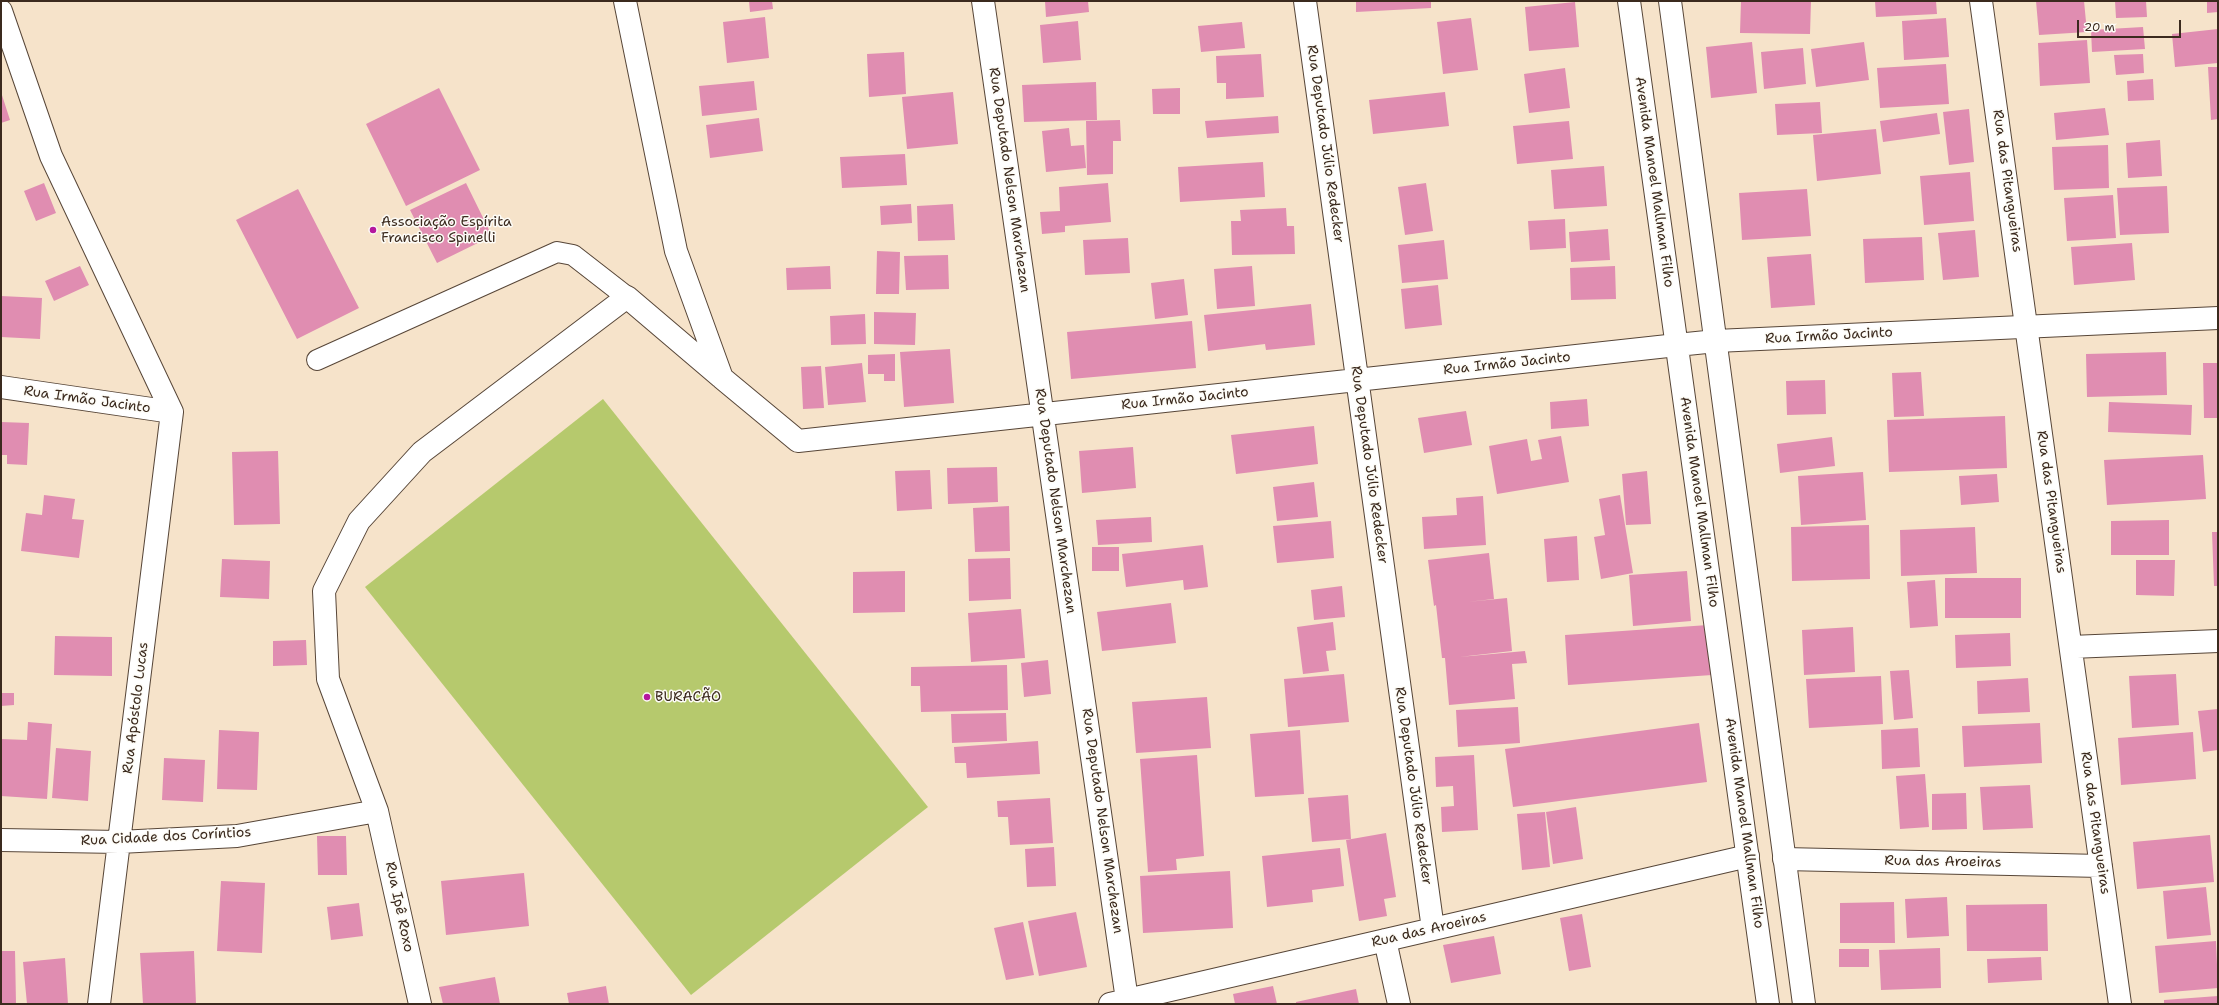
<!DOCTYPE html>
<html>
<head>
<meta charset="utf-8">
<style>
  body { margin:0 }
  #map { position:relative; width:2219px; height:1005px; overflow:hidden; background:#f6e3ca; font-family:"Shantell Sans",sans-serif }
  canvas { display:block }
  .frame { position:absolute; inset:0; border:2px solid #3b2a1e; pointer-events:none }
  .scale { position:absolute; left:2077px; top:20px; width:104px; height:18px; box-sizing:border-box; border:2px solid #3b2a1e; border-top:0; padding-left:5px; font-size:12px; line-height:14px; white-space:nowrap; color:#3b2a1e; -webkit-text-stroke:3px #fdfcf7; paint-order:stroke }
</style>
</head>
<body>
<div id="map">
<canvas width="2219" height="1005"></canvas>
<div class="frame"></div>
<div class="scale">20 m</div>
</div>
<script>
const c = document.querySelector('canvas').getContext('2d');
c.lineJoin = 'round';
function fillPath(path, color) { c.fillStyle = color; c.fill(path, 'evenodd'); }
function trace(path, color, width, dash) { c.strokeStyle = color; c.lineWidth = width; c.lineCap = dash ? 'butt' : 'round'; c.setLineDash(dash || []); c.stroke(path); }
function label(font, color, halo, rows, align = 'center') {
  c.font = font + ' "Shantell Sans",sans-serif'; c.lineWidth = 3; c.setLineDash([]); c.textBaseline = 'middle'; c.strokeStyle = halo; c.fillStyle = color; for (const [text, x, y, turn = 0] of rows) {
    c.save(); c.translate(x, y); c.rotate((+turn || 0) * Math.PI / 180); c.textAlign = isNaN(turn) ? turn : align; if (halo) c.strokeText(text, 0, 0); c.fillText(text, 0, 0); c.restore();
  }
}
fillPath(new Path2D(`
  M603,399l325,408 -237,188 -326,-408z`), '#b6c96d');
fillPath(new Path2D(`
  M749,1h23l1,8 -23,3z
  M1045,1h43l1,11 -43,5z
  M1356,1h75v7l-75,4z
  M1741,1h70l-1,33 -70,-1z
  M1875,1h61l1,13 -61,3z
  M2036,1h48l3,31 -48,3z
  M2115,1h31l1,16 -31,1z
  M2207,1h11v11l-11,1z
  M1575,2l4,45 -50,4 -4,-44z
  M765,17l4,41 -42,5 -4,-41z
  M1471,18l7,52 -35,4 -6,-52z
  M1946,18l3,39 -45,3 -2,-39z
  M1078,21l3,39 -38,3 -3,-38z
  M1242,22l3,26 -44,4 -3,-26z
  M2143,27l2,22 -53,3 -1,-22z
  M2218,29v34l-43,4 -3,-33z
  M2087,40l3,43 -50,3 -2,-43z
  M1752,42l5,51 -46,5 -5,-51z
  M1864,42l5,38 -53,7 -5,-38z
  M1803,48l3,36 -42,5 -3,-37z
  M904,52l2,42 -37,3 -2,-43z
  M1261,54l3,43 -38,2v-16h-9l-1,-27z
  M2143,54l1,19 -28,2 -2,-20z
  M1946,64l3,40 -69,4 -3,-40z
  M2208,67h10v52l-7,1z
  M1565,68l5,40 -41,5 -5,-39z
  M2153,79l1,21 -26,1 -1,-20z
  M754,81l3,29 -55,6 -3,-30z
  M1096,82l1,38 -73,2 -2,-37z
  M439,88l41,82 -74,36 -40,-82z
  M1180,88v26h-27l-1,-25z
  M1,92l9,28 -9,3z
  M953,92l5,52 -51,5 -5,-52z
  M1445,92l4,34 -76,8 -4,-34z
  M1820,102l2,31 -45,2 -2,-31z
  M2105,108l4,27 -53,5 -2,-27z
  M1969,109l5,53 -25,3 -6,-53z
  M1937,113l3,21 -57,8 -3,-21z
  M1278,116l1,17 -72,5 -2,-17z
  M759,118l4,33 -53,7 -4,-33z
  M1120,120l1,21h-8v33l-26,1 -1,-54z
  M1569,121l4,38 -56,5 -4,-38z
  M1069,128l2,18 13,-1 2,23 -40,4 -4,-41z
  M1876,129l5,45 -64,7 -4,-46z
  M2160,140l2,36 -34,2 -2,-35z
  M2108,145l1,43 -55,2 -2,-43z
  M905,154l2,31 -65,3 -2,-31z
  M1263,162l2,35 -85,5 -2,-35z
  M1604,166l3,40 -53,3 -3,-39z
  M1970,172l4,49 -50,4 -4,-49z
  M44,183l12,30 -20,8 -12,-30z
  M466,183l26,53 -55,27 -27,-53z
  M1108,183l3,39 -46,4v6l-23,2 -2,-22 20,-1 -1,-24z
  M1426,183l7,48 -28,4 -7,-48z
  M2167,186l2,47 -49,2 -3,-47z
  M298,189l61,119 -62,31 -61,-119z
  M1807,189l4,47 -69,4 -3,-47z
  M2113,195l3,43 -49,3 -3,-43z
  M911,204l1,19 -31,2 -1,-19z
  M953,204l2,36 -37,1 -1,-35z
  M1286,208l1,18h7l1,28 -63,1 -1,-34h10l-1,-11z
  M1565,219l1,29 -36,2 -2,-29z
  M1608,229l2,31 -39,2 -2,-30z
  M1975,230l4,47 -36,3 -5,-47z
  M1922,237l2,43 -59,3 -2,-44z
  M1128,238l2,35 -45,2 -2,-35z
  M1444,240l4,39 -46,4 -4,-38z
  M2132,243l3,37 -61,5 -3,-38z
  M877,251l23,1 -1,42h-23z
  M1811,254l4,51 -44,3 -4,-51z
  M948,255l1,34 -43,1 -2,-34z
  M80,266l9,19 -35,16 -9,-20z
  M830,266l1,23 -44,1 -1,-22z
  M1252,266l3,40 -38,3 -3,-40z
  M1615,266l1,33 -45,1 -1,-32z
  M1184,279l4,36 -33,4 -4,-36z
  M1438,285l4,40 -37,4 -4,-40z
  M1,296l41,2 -2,41 -39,-2z
  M1311,304l4,41 -49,5 -1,-6 -57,7 -4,-36z
  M874,312l42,1 -1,32 -41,-1z
  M865,314l1,30 -35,1 -1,-29z
  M1192,321l4,47 -125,11 -4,-47z
  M950,349l4,54 -50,4 -4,-55z
  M2166,352l1,43 -80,2 -1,-43z
  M895,354v27h-11v-7h-16v-19z
  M862,363l4,39 -38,3 -3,-38z
  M2203,363h15v55h-14z
  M821,366l3,42 -21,1 -2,-42z
  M1921,372l3,44 -30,1 -2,-44z
  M1825,380l1,34 -39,1 -1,-34z
  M1587,399l2,27 -38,3 -1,-27z
  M2109,402l83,3 -1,30 -83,-3z
  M1466,411l6,34 -48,8 -6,-35z
  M2005,416l2,52 -118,4 -2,-52z
  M1,422l28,1 -2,42 -20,-1v-9h-6z
  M1314,426l4,38 -82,10 -5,-39z
  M1561,436l8,46 -72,12 -8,-48 38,-7 4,22 11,-2 -4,-19z
  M1832,437l3,29 -55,7 -3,-29z
  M1133,447l3,41 -54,5 -3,-42z
  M278,451l2,73 -46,1 -2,-73z
  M2203,455l3,44 -99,6 -3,-45z
  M997,467l1,35 -50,2 -1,-36z
  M930,470l2,39 -35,2 -2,-40z
  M1647,471l4,53 -25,1 -4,-51z
  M1863,472l3,48 -65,5 -3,-49z
  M1997,474l2,28 -38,3 -2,-29z
  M1314,482l4,35 -41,4 -4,-34z
  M44,495l31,4 -3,20 12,1 -5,38 -58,-7 5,-38 16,2z
  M1620,495l13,78 -32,6 -7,-42 11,-2 -6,-36z
  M1483,496l3,49 -62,4 -2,-32 35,-2 -1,-17z
  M1009,506l1,45 -35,1 -2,-44z
  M1151,517l1,25 -54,3 -2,-25z
  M2169,520v35h-58v-34z
  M1331,521l3,37 -57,5 -4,-37z
  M1869,525l1,54 -78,2 -1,-54z
  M1975,527l2,46 -76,3 -1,-46z
  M2212,532h6v54h-4z
  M1577,536l2,44 -32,2 -3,-43z
  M1203,545l5,42 -24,3 -1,-10 -57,7 -4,-33z
  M1092,547h27v24h-27z
  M1489,553l5,46 -27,3 40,-4 5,53 -53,6 66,-6 2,12 -15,1 3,35 -66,6 -4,-47h-3l-6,-53 -2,1 -6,-46z
  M1010,558l1,41 -42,2 -1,-42z
  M222,559l48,2 -1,38 -49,-2z
  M2136,560h39l-1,36 -38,-1z
  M905,571v41l-52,1v-41z
  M1687,571l4,50 -58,5 -4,-51z
  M1945,578h76v40h-76z
  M1935,580l3,46 -28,2 -3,-46z
  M1342,586l3,31 -31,3 -3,-30z
  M1171,603l5,40 -74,8 -5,-39z
  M1021,609l4,49 -54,4 -3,-49z
  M1333,622l3,28 -10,1 3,20 -26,3 -6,-47z
  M1708,625l4,50 -144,10 -3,-50z
  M1853,627l2,45 -51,3 -2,-45z
  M2010,633l1,33 -55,2 -1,-33z
  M55,636l57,1v39l-58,-1z
  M306,640l1,25 -34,1v-25z
  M1048,660l3,34 -27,3 -3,-34z
  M1007,665l1,45 -87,2 -1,-26h-9v-19z
  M1909,670l4,48 -19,2 -4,-49z
  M1344,674l5,48 -61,5 -4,-48z
  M2176,674l3,51 -47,3 -3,-52z
  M1881,676l2,48 -74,4 -3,-49z
  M2028,678l2,34 -52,2 -1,-33z
  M1,693h13v12l-13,1z
  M1207,697l4,51 -75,5 -4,-51z
  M1518,707l2,36 -62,4 -2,-37z
  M2218,709v41l-15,2 -5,-41z
  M1006,713l1,28 -55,2 -1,-29z
  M28,722l24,2 -5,75 -46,-3v-57l26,1z
  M1699,723l8,59 -194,25 -8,-58z
  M2040,723l2,40 -78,4 -2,-41z
  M1918,728l2,39 -38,2 -1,-39z
  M219,730l40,2 -2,58 -40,-1z
  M1300,730l4,64 -49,3 -5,-63z
  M2193,732l3,47 -75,6 -3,-47z
  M1038,741l2,33 -73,4 -1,-15h-11l-1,-16z
  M56,748l35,3 -3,50 -36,-3z
  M1197,755l7,101 -28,3 1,11 -29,2 -8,-113z
  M1474,755l4,75 -36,2 -1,-25 13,-1 -1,-20 -17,1 -1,-30z
  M164,758l41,2 -2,42 -41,-2z
  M1925,774l4,53 -29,2 -4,-53z
  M2030,785l3,43 -50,2 -3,-43z
  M1966,793l1,36 -35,1v-36z
  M1348,795l3,44 -39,3 -4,-44z
  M1050,798l3,45 -43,2 -2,-28h-10l-1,-16z
  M1576,807l7,52 -30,5 -7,-52z
  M1545,812l5,55 -28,3 -5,-56z
  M1386,833l10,64 -12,2 3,17 -28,5 -13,-81z
  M2210,835l4,47 -77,7 -4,-47z
  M317,836h29l1,39h-29z
  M1054,847l2,39 -29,1 -2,-38z
  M1340,848l4,38 -32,4 1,12 -46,5 -5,-51z
  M1230,871l3,57 -90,5 -3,-57z
  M524,873l5,53 -83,9 -5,-54z
  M221,881l44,2 -3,70 -45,-2z
  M2206,887l5,48 -44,4 -4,-48z
  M1947,897l2,39 -42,2 -2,-39z
  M1894,902l1,41h-55v-40z
  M359,903l4,33 -32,4 -4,-33z
  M2047,904l1,47h-81l-1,-46z
  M1076,912l11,55 -48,9 -11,-55z
  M1582,914l9,53 -22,4 -9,-53z
  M1023,922l11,53 -28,5 -12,-52z
  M1494,936l7,38 -50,9 -8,-38z
  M2216,941l2,47 -59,5 -4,-47z
  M1940,948l1,40 -60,2 -2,-40z
  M1839,949h30v18h-30z
  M1,951h14l1,53h-15z
  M194,951l2,53h-53l-3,-51z
  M2041,957l1,23 -54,3 -1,-24z
  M65,958l3,46h-41l-4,-42z
  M495,977l5,27h-57l-4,-17z
  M606,986l3,18h-40l-2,-11z
  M1273,986l4,18h-42l-2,-10z
  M1356,989l3,15h-63v-2z
  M2218,996v8h-54v-4z`), '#e08db1');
const service = new Path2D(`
  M317,360l240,-108 16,3 54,42`);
const minor = new Path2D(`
  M625,1l51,250 46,127 76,63 879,-96
  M983,1l144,999
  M1305,1l128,928
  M1981,1l139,1003
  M1,11l50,145 121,256
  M1,387l171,25
  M2071,647l147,-6
  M1,840l118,2 118,-6 140,-25
  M1784,859l317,7
  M1385,940l14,64
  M99,1004l73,-592
  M420,1004l-43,-193 -49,-132 -4,-88 35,-70 63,-69 205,-155 94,80
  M1110,1004l638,-148`);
const tertiary = new Path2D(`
  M1629,1l139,1003
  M1670,1l134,1003
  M1677,345l39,-4 502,-23`);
trace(service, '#574638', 22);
trace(minor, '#574638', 24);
trace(tertiary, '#574638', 24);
trace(service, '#fff', 20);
trace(minor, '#fff', 22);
trace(tertiary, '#fff', 22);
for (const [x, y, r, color] of [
  [373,230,4,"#b5179e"],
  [647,697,4,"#b5179e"]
]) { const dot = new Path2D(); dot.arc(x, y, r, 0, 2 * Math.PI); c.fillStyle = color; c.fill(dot); trace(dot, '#fdfcf7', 1.5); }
label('14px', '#3b2a1e', '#fdfcf7', [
  ["Rua Deputado Júlio Redecker",1325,144,82],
  ["Rua Deputado Nelson Marchezan",1009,180,82],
  ["Rua das Pitangueiras",2007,181,82],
  ["Avenida Manoel Mallman Filho",1654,182,82],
  ["Rua Irmão Jacinto",1829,336,-3],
  ["Rua Irmão Jacinto",1507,364,-6],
  ["Rua Irmão Jacinto",1185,399,-6],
  ["Rua Irmão Jacinto",87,400,8],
  ["Rua Deputado Júlio Redecker",1369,465,82],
  ["Rua Deputado Nelson Marchezan",1055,501,82],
  ["Avenida Manoel Mallman Filho",1699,502,82],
  ["Rua das Pitangueiras",2051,502,82],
  ["Rua Apóstolo Lucas",136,708,-83],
  ["Rua Deputado Júlio Redecker",1413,786,82],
  ["Rua Deputado Nelson Marchezan",1102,821,82],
  ["Avenida Manoel Mallman Filho",1744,823,82],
  ["Rua das Pitangueiras",2095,823,82],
  ["Rua Cidade dos Coríntios",166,837,-3],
  ["Rua das Aroeiras",1943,862,1],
  ["Rua Ipê Roxo",399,907,78],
  ["Rua das Aroeiras",1429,930,-13]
]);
label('14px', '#3b2a1e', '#fdfcf7', [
  ["Associação Espírita",381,222],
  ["Francisco Spinelli",381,238],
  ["BURACÃO",655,697]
], 'left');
</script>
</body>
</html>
